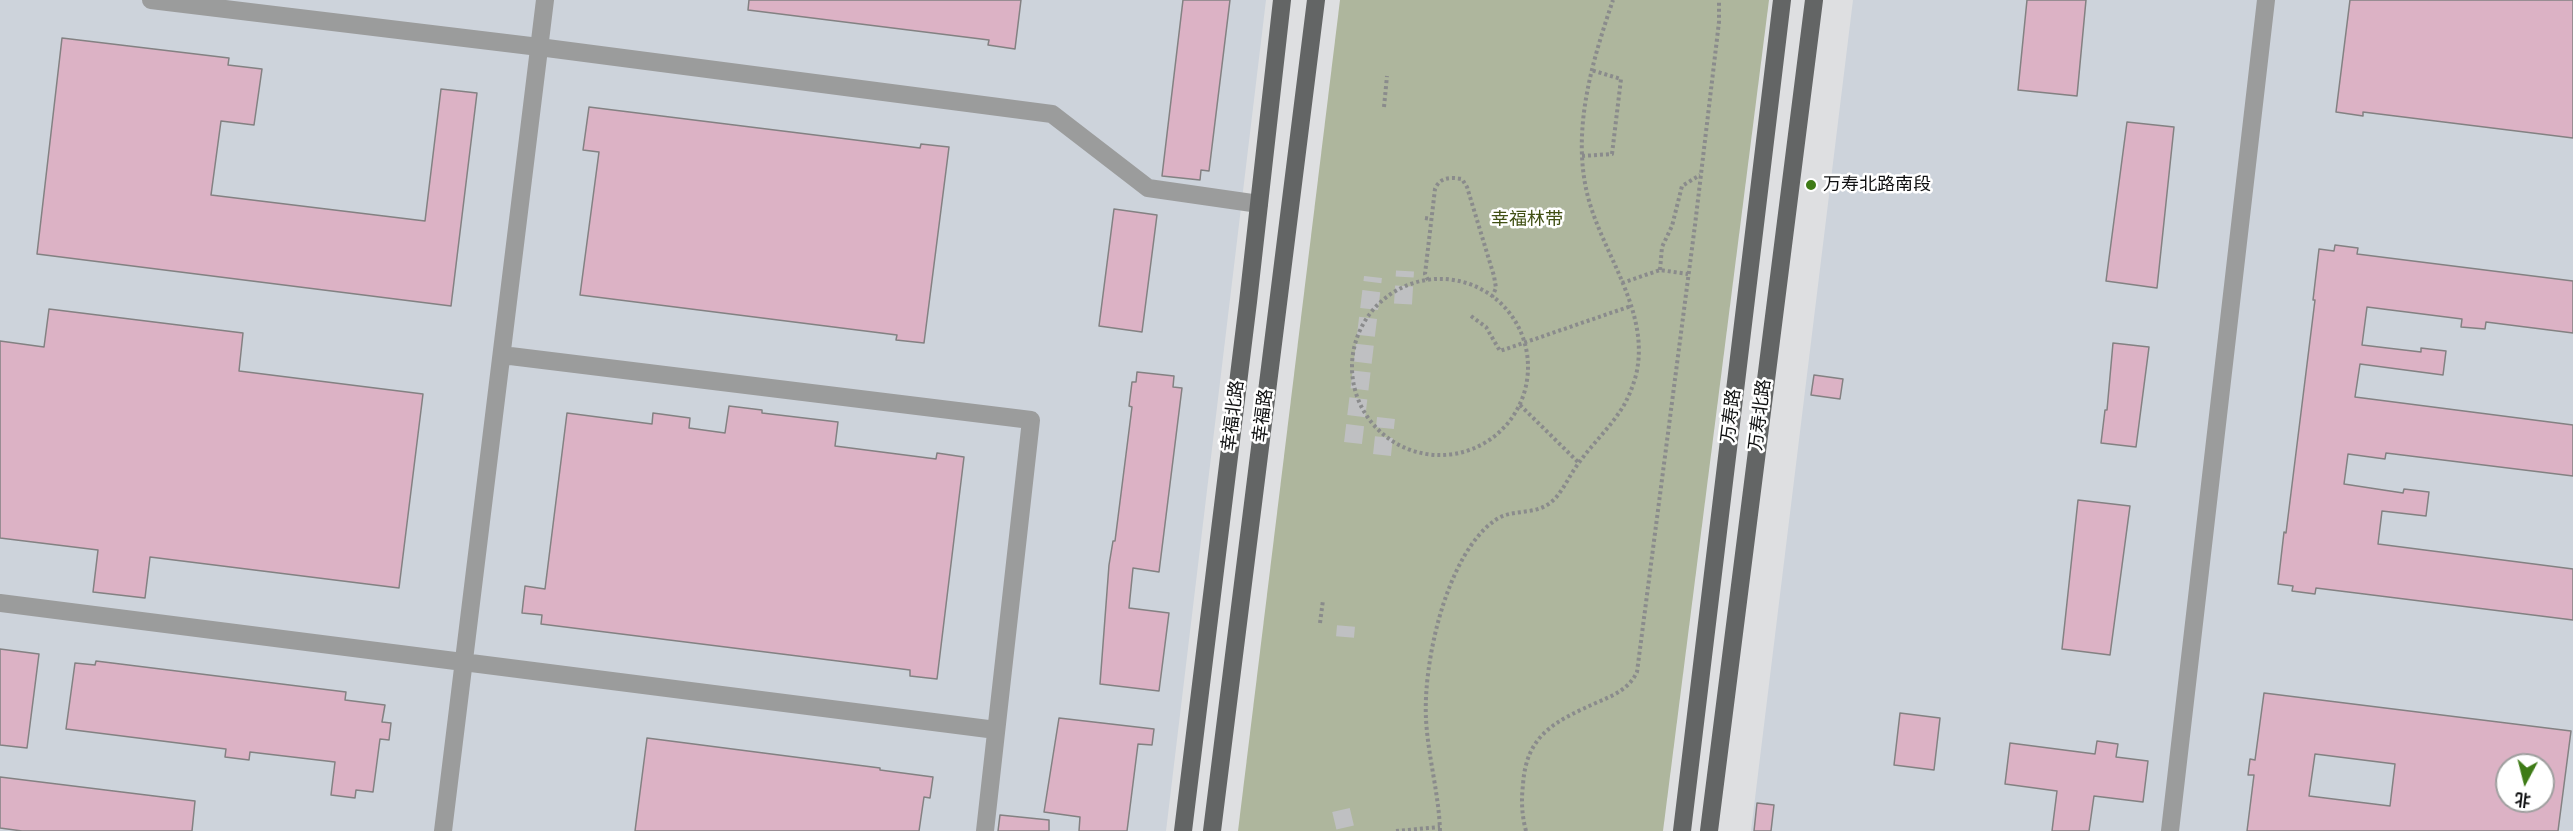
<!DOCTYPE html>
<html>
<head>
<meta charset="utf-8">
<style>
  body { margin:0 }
  #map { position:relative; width:2573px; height:831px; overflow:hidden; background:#dedfe1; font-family:Poppins,"Noto Sans SC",sans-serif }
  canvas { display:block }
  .north { position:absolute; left:2495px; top:753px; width:60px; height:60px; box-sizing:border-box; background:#fff; border:2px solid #9f9f9f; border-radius:50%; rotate:187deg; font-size:16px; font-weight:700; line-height:24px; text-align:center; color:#0e0f10 }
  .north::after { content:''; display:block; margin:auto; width:21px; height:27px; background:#3e7b16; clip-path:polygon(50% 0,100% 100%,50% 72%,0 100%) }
</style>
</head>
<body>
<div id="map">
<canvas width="2573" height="831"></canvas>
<div class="north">北</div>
</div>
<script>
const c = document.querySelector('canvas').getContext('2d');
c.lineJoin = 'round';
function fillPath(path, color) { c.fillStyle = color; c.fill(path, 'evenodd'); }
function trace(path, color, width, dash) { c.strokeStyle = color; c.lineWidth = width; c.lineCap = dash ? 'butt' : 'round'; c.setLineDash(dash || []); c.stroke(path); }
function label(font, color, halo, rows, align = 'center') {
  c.font = font + ' Poppins,"Noto Sans SC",sans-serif'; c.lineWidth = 5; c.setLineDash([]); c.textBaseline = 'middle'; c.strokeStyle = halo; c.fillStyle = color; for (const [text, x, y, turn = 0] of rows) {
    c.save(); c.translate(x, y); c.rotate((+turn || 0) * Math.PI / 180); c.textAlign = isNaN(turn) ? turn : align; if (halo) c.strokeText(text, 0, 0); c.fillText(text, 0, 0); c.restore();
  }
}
fillPath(new Path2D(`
  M0,0h1266l-100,831h-1166z
  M1853,0h720v831h-822zM2507,765h36v36h-36z`), '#cdd3db');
fillPath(new Path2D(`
  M1340,0h429l-106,831h-425z`), '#aeb69d');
const building = new Path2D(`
  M749,0h272l-6,49 -27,-4 1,-5 -241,-30z
  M1183,0h47l-21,171 -8,-1 -1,10 -38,-4z
  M2027,0h59l-9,96 -59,-6z
  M2350,0h223v138l-210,-26v4l-27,-4z
  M62,38l167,20 -1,7 34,4 -8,56 -33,-4 -10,74 214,26 16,-132 36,4 -26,213 -414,-52z
  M589,107l331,41 1,-4 28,3 -25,196 -28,-3 1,-5 -317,-40 19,-143 -16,-2z
  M2127,122l47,5 -17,161 -51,-7z
  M1114,209l43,6 -15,117 -43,-6z
  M2335,245l23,3 -1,6 216,27v52l-87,-11 -1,7 -24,-2 1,-8 -95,-12 -5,38 59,7v-4l25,3 -3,24 -83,-11 -5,33 218,28v51l-187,-23 -1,6 -37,-5 -4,30 59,9 1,-4 25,3 -3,24 -44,-5 -4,33 195,25v51l-257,-32 -1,6 -23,-3 1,-5 -15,-2 6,-52 2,1 29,-233h-2l6,-51 15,2z
  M49,309l194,24 -4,38 184,23 -24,194 -249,-31 -5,41 -52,-6 5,-42 -98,-12v-197l44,6z
  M2113,343l36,4 -13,100 -35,-4 4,-33h2z
  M1137,372l37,4 -1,11 9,1 -23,184 -26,-4 -4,40 40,5 -10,78 -59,-7 9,-119 4,-24h2l17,-134 -3,-1 3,-24h4z
  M1814,375l29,4 -3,20 -29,-4z
  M729,406l33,4v3l76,9 -3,24 101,13 1,-6 27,4 -27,222 -27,-3v-6l-369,-46 1,-9 -20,-2 3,-27 20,3 22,-176 85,11 1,-11 37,5 -1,10 36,5z
  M2078,500l52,6 -20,149 -48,-6z
  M0,649l39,5 -12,94 -27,-3z
  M96,661l250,31 -1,8 40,5 -3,17 9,1 -2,17 -9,-1 -7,53 -17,-2 -1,8 -24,-3 4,-33 -85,-10 -1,8 -24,-3 1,-8 -160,-20 9,-66 20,2z
  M2264,693l307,38 -13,100h-311l7,-56h-6l2,-16 5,1zM2315,754l80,10 -5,42 -81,-10zM2507,765h36v36h-36z
  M1900,713l40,5 -6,52 -40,-5z
  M1059,718l95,11 -2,16 -14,-1 -11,87h-48l1,-14 -36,-5z
  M647,738l233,30v2l53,7 -3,21 -6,-1 -5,34h-284z
  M2097,741l21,3 -2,13 32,4 -5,41 -49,-6 -5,35h-37l5,-40 -52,-7 5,-41 85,11z
  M0,777l195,24 -3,30h-170l-22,-3z
  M1757,803l17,2 -3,26h-17z
  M1000,815l49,5v11h-51z`);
fillPath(building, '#dcb2c5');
trace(building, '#838182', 1.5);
trace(new Path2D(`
  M1403,304l2,-33
  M1353,443l20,-166
  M1382,455l4,-37
  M1345,637l1,-11
  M1341,810l5,21`), '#bfc0c2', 18, [18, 9]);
trace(new Path2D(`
  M1384,107l3,-31
  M1582,156l30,-2 9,-75 -30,-9
  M1425,218l6,1
  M1660,270l2,-23 10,-21 10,-40 18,-11
  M1352 367a88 88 0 1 1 176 0a88 88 0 1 1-176 0Z
  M1428,280l-3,-6 10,-85c5,-12 15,-12 27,-10l5,8 27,89 2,12 -4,9
  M1622,283l38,-13 28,4
  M1471,316l15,11 14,24 131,-45
  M1520,405l59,58
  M1320,623l3,-23
  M1396,831l44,-4
  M1440,831c-1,-37 -12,-74 -14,-112 -3,-56 20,-163 68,-198 15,-12 37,-6 53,-16 14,-8 21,-28 31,-41 14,-20 33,-37 46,-59 5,-9 9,-19 12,-30 15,-63 -33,-120 -48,-178 -17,-66 4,-135 25,-197
  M1526,831c-4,-15 -5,-30 -3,-46 3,-51 33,-64 75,-83 16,-7 31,-13 39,-30l58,-447 24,-203v-22`), '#8a8b8c', 4, [3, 3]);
trace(new Path2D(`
  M151,0l388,47 513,67 96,74 111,16
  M502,355l529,65 -46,411
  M0,603l996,127
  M443,831l102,-831
  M2170,831l96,-831`), '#9b9c9c', 18);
trace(new Path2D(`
  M1183,831l65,-529 34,-302
  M1212,831l104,-831
  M1682,831l100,-831
  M1709,831l105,-831`), '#636565', 18);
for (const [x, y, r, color] of [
  [1811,185,6,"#3e7b16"]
]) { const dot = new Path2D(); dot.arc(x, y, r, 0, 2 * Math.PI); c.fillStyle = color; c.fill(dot); trace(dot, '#fff', 2); }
label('18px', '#0e0f10', '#fff', [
  ["万寿北路南段",1823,185]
], 'left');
label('18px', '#415014', '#fff', [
  ["幸福林带",1527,220]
]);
label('18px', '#0e0f10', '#fff', [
  ["万寿北路",1761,415,-83],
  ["幸福北路",1234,416,-83],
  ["幸福路",1264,416,-83],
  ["万寿路",1732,416,-83]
]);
</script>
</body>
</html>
